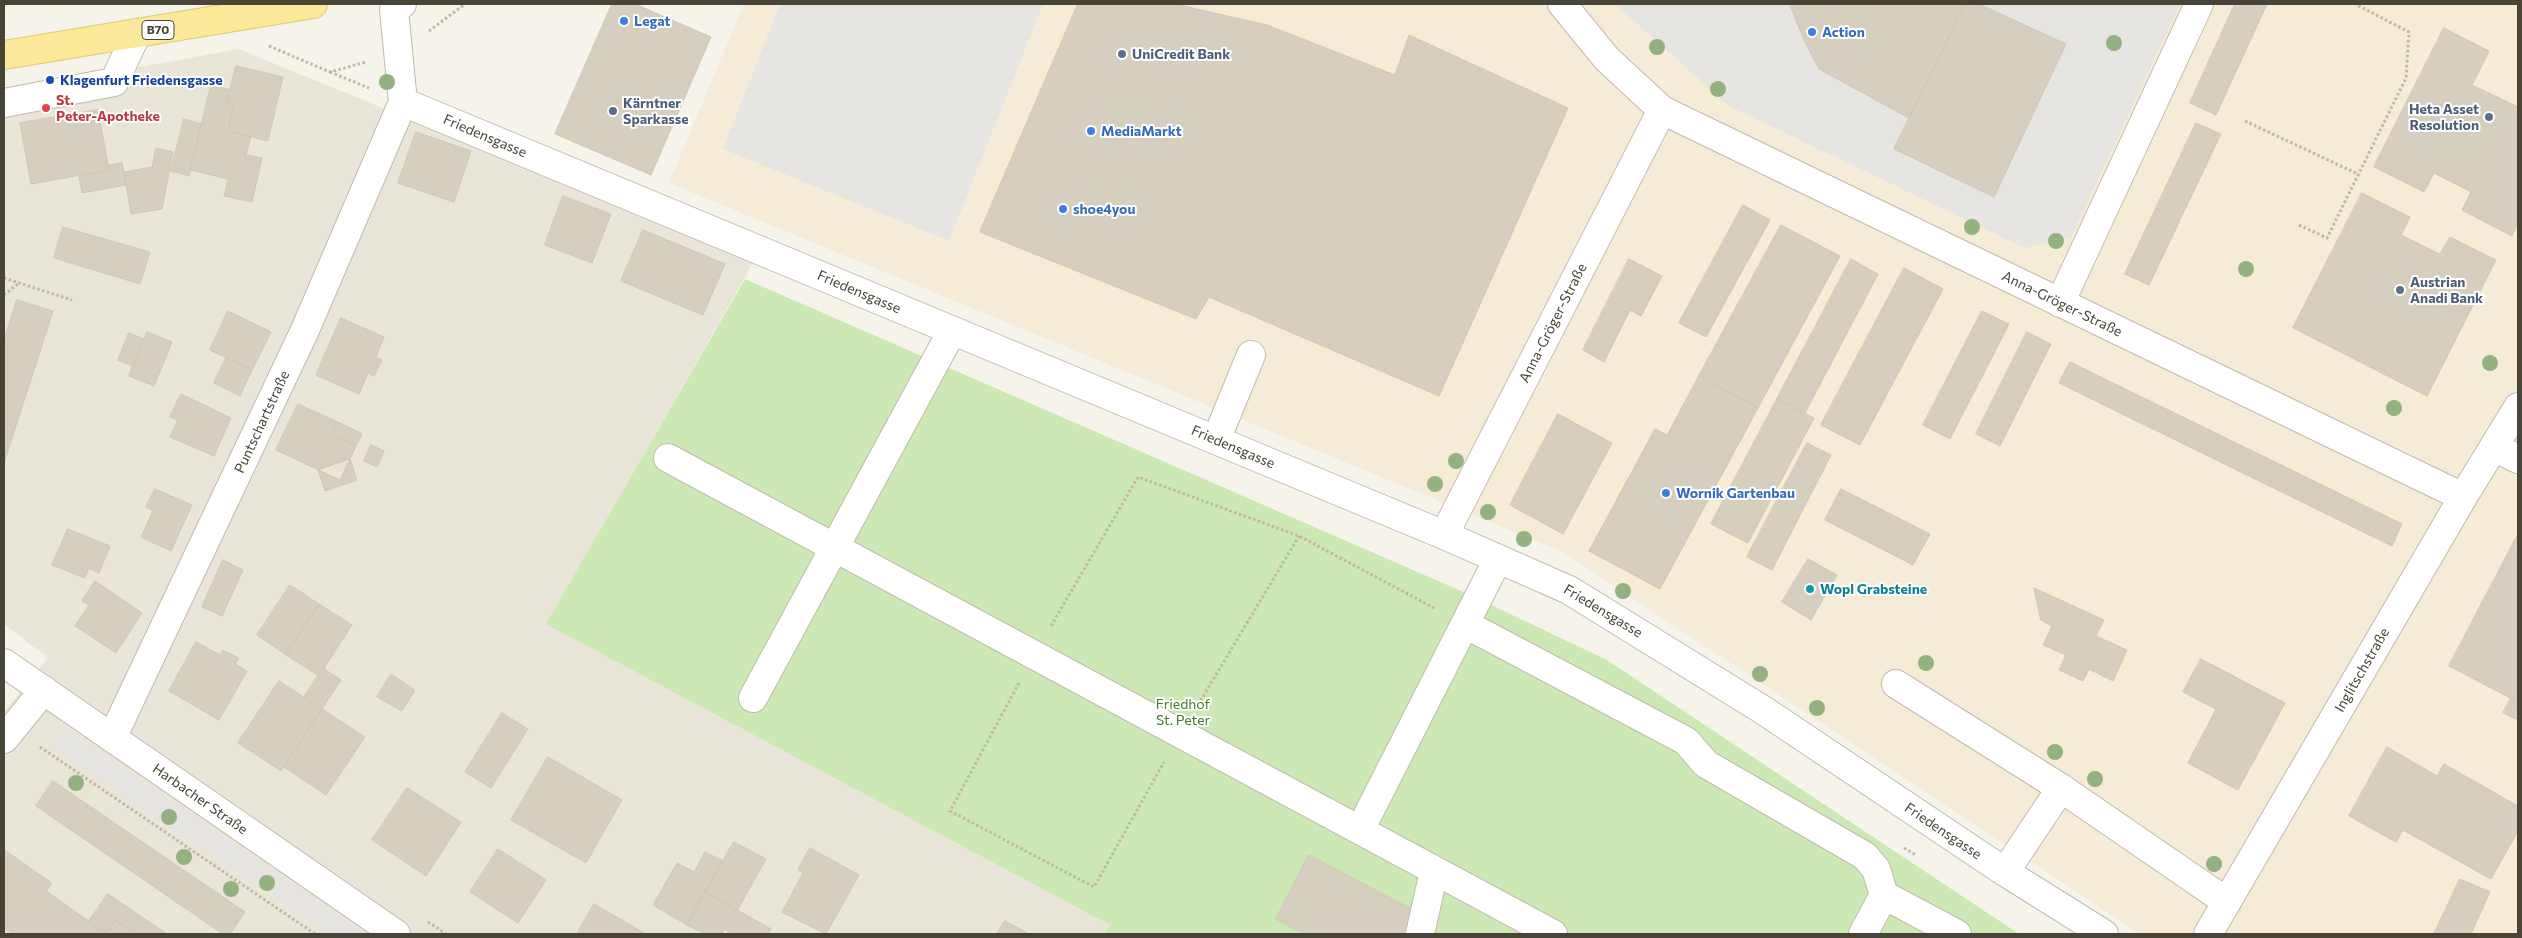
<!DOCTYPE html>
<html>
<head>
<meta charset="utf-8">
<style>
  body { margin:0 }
  #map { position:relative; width:2522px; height:938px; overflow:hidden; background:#f5f3ea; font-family:Commissioner,sans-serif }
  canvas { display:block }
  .frame { position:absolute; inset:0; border:5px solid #494438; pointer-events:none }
</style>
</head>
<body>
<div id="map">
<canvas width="2522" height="938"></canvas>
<div class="frame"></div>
</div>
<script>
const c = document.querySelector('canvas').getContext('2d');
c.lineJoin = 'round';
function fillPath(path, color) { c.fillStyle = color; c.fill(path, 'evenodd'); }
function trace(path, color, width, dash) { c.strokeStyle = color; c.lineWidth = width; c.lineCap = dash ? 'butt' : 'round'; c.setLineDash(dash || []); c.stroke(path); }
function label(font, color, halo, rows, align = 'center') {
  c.font = font + ' Commissioner,sans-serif'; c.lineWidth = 4; c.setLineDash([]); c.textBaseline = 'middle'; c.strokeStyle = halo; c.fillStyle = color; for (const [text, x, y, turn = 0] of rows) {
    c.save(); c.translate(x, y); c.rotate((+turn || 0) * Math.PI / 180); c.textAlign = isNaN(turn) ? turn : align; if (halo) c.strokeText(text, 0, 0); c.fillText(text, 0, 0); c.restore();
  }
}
fillPath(new Path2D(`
  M239,49l515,212 -207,363 563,301 -5,9h-1101v-222l44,-54 -44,-34v-532z`), '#e9e5d8');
fillPath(new Path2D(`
  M744,4h1774v930h-378l-577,-382 -894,-369z`), '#f6ebd6');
fillPath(new Path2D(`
  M745,279l723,315 139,66 412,274h-914l5,-9 -564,-301z`), '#cce8b4');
fillPath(new Path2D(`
  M780,4h263l-94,237 -226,-92z
  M1615,4h565l-109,233 -46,11 -296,-142z
  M63,727l303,207h-37l-278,-190z`), '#e7e5e2');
const building = new Path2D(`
  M612,4h23l76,33 -60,138 -96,-41z
  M1078,4h97l92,21 128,50 14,-40 159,73 -129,288 -230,-99 -13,22 -216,-87z
  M1790,4h175l-56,114 -90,-49 -15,-29z
  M1965,4h14l87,40 -72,153 -100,-48z
  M2235,4h32l-51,111 -26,-12z
  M2444,28l45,23 -17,34 46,22v116l-6,13 -50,-26 9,-18 -37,-19 -10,19 -50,-25z
  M236,66l47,11 -15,64 -40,-10 6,-26 -7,-2z
  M211,85l20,5 -4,13 7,2 -6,26 23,6 -5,18 16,3 -10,44 -28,-6 4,-17 -37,-9z
  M98,110l11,60 -78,14 -11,-61z
  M184,119l18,5 -13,52 -18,-5z
  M2196,123l25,11 -72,151 -24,-11z
  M416,132l55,19 -17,51 -56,-19z
  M156,148l17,4 -11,57 -31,5 -7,-42 28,-5z
  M122,163l4,22 -44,8 -3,-17 30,-6 -1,-4z
  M2362,193l48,24 -9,18 39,19 10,-17 46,23 -69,136 -134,-68z
  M563,196l48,18 -19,49 -47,-18z
  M1743,205l27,15 -64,117 -27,-14z
  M1781,225l59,31 -82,152 -59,-32z
  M63,227l87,25 -10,32 -86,-26z
  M643,230l82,34 -22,51 -82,-34z
  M1629,259l33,17 -21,40 -11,-6 -26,52 -21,-12z
  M1851,259l27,15 -73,139 -28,-14z
  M1904,268l39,21 -83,156 -39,-20z
  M17,300l36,11 -49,152v-123z
  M228,311l43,21 -19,38 -42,-20z
  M1982,311l27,13 -59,115 -27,-14z
  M341,318l43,19 -8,20 6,3 -8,16 -6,-3 -9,21 -43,-19z
  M147,332l25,10 -18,44 -25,-10z
  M2027,332l24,12 -51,102 -24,-12z
  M129,333l15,6 -11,27 -15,-6z
  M226,358l26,12 -12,26 -26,-13z
  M2070,362l332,162 -10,22 -333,-163z
  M1699,376l59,32 -98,181 -71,-38 66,-122 12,6z
  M181,394l50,24 -17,38 -44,-19 8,-17 -8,-3z
  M1777,399l37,19 -66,125 -37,-19z
  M298,404l40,18 -6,13 24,11 -16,34 -64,-30z
  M1558,414l54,29 -49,91 -53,-29z
  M338,422l24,12 -6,12 -24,-11z
  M1807,443l24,12 -59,115 -25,-13z
  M371,445l13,6 -7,16 -13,-6z
  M350,459l7,21 -32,11 -7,-21z
  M155,489l37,16 -21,46 -30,-14 12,-26 -7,-4z
  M1841,489l89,45 -17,31 -88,-45z
  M68,529l42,17 -11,27 -10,-5 -4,10 -33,-13z
  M2518,534v168l-69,-36z
  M1808,559l29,16 -26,45 -29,-18z
  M223,560l20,10 -21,46 -20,-9z
  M95,581l47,32 -26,40 -41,-27 14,-21 -7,-4z
  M290,585l29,19 -33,51 -29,-20z
  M2034,588l70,32 -8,16 31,14 -14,31 -24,-12 -6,12 -24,-11 7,-15 -23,-10 9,-19 -11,-6z
  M319,604l33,21 -33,51 -33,-21z
  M196,642l24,13 3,-5 16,8 -4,6 12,7 -28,49 -50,-29z
  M2201,659l84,44 -47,87 -50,-27 28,-54 -33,-17z
  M323,668l18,12 -19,29 -18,-12z
  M391,674l24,16 -13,21 -25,-14z
  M279,681l43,28 -41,62 -43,-28z
  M2511,698l7,4v18l-15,-7z
  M322,709l43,28 -39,58 -42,-28z
  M502,713l26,16 -37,59 -26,-16z
  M2387,747l50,29 7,-12 74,42v25l-27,48 -88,-49 -7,12 -47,-26z
  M548,757l74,43 -36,63 -75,-43z
  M53,781l192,131 -15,22h-7l-187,-128z
  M407,788l54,34 -35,54 -54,-36z
  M734,842l32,17 -29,52 -32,-19z
  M810,848l49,27 -33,59 -44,-22 21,-39 -5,-3z
  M498,849l48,31 -28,43 -48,-31z
  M4,850l48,33 -6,8 60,42 9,-13 20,14h-122l-9,-6z
  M705,852l18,9 -36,64 -34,-20 24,-42 17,9z
  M1309,855l110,58 -11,21h-104l-28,-15z
  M2460,879l30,13 -19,42h-37z
  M705,892l66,37 -3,5h-35l-9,-5 -2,5h-17l-18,-9z
  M108,894l59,40h-32l-20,-14 -9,13 -17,-12z
  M594,904l52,30h-69z
  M1005,921l24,13h-32z`);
fillPath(building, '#d6cfc0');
trace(building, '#d1c8b3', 1);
const minor = new Path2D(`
  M1562,4l45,55 55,51 801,387
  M403,102l1041,433 125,55 194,120 242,162 99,62
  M4,103l110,-21 23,-49
  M2060,303l139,-299
  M1216,440l35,-85
  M2494,447l24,12
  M668,458l885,476
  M1444,535l218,-425
  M1465,624l221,117 20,23 159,92 11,13 8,26 73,39
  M4,663l392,271
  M1896,684l165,104 166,114
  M753,698l199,-367
  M112,738l193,-408 98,-228 -9,-92 8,-6
  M4,739l40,-49
  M1360,830l138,-271
  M2005,872l56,-84
  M1420,934l14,-63
  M1863,934l21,-39
  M2208,934l255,-437 55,-90`);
const major = new Path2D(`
  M4,55l309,-51`);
trace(minor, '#c0bbad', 30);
trace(major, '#e3c96a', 30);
trace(new Path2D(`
  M429,31l36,-27
  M269,46l61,26 36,-10
  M330,72l39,16
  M2245,121l113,53
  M2299,225l28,13 79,-160 3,-46 -54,-28
  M4,278l68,22
  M4,295l15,-12
  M1051,626l87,-149 161,59 137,73
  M1019,683l-69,128 144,76 70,-125
  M1198,705l101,-169
  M40,747l275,187
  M1904,848l12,7
  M428,922l18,12`), '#c2b89e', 3, [2.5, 2.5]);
trace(minor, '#fff', 28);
trace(major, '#fde99b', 28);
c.fillStyle = '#93b181';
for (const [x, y] of [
  [2114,43],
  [1657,47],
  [387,82],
  [1718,89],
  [1972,227],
  [2056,241],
  [2246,269],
  [2490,363],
  [2394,408],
  [1456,461],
  [1435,484],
  [1488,512],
  [1524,539],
  [1623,591],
  [1926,663],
  [1760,674],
  [1817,708],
  [2055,752],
  [2095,779],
  [76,783],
  [169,817],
  [184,857],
  [2214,864],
  [267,883],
  [231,889]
]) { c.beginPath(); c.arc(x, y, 8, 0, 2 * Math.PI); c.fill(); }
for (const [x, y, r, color] of [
  [624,21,5,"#3f7fe0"],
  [1812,32,5,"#3f7fe0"],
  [1122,54,5,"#5c6f8a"],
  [50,80,5,"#1a4fb4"],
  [46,108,5,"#e0444e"],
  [613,111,5,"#5c6f8a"],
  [2489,117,5,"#5c6f8a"],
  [1091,131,5,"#3f7fe0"],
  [1063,209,5,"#3f7fe0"],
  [2400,290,5,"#5c6f8a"],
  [1666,493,5,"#3f7fe0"],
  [1810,589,5,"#0f9aa8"]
]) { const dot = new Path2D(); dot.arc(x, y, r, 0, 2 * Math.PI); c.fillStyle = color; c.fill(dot); trace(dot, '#fff', 2); }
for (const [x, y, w] of [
  [158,30,32]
]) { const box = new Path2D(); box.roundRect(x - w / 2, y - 9.5, w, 19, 4); c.fillStyle = '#fff'; c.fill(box); trace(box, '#494438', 1); }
label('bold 12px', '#494438', null, [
  ["B70",158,30]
]);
label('bold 14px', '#366cbe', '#fff', [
  ["Legat",634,21],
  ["Action",1822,32],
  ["MediaMarkt",1101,131],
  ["shoe4you",1073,209],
  ["Wornik Gartenbau",1676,493]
], 'left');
label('bold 14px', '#4e5e75', '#fff', [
  ["UniCredit Bank",1132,54],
  ["Kärntner",623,103],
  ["Sparkasse",623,119],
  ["Heta Asset",2479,109,"right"],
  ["Resolution",2479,125,"right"],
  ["Austrian",2410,282],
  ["Anadi Bank",2410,298]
], 'left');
label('bold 14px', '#164399', '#fff', [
  ["Klagenfurt Friedensgasse",60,80]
], 'left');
label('bold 14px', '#be3a42', '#fff', [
  ["St.",56,100],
  ["Peter-Apotheke",56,116]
], 'left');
label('14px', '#494438', '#fff', [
  ["Friedensgasse",485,136,23],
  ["Friedensgasse",859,292,23],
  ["Anna-Gröger-Straße",2062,304,26],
  ["Anna-Gröger-Straße",1553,323,-63],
  ["Puntschartstraße",262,422,-65],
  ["Friedensgasse",1233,447,23],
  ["Friedensgasse",1603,611,31],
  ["Inglitschstraße",2362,670,-60],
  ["Harbacher Straße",200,799,35],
  ["Friedensgasse",1943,831,34]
]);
label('bold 14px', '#0d838f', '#fff', [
  ["Wopl Grabsteine",1820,589]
], 'left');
label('14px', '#437b2b', '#fff', [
  ["Friedhof",1183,704],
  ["St. Peter",1183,720]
]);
</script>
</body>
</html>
